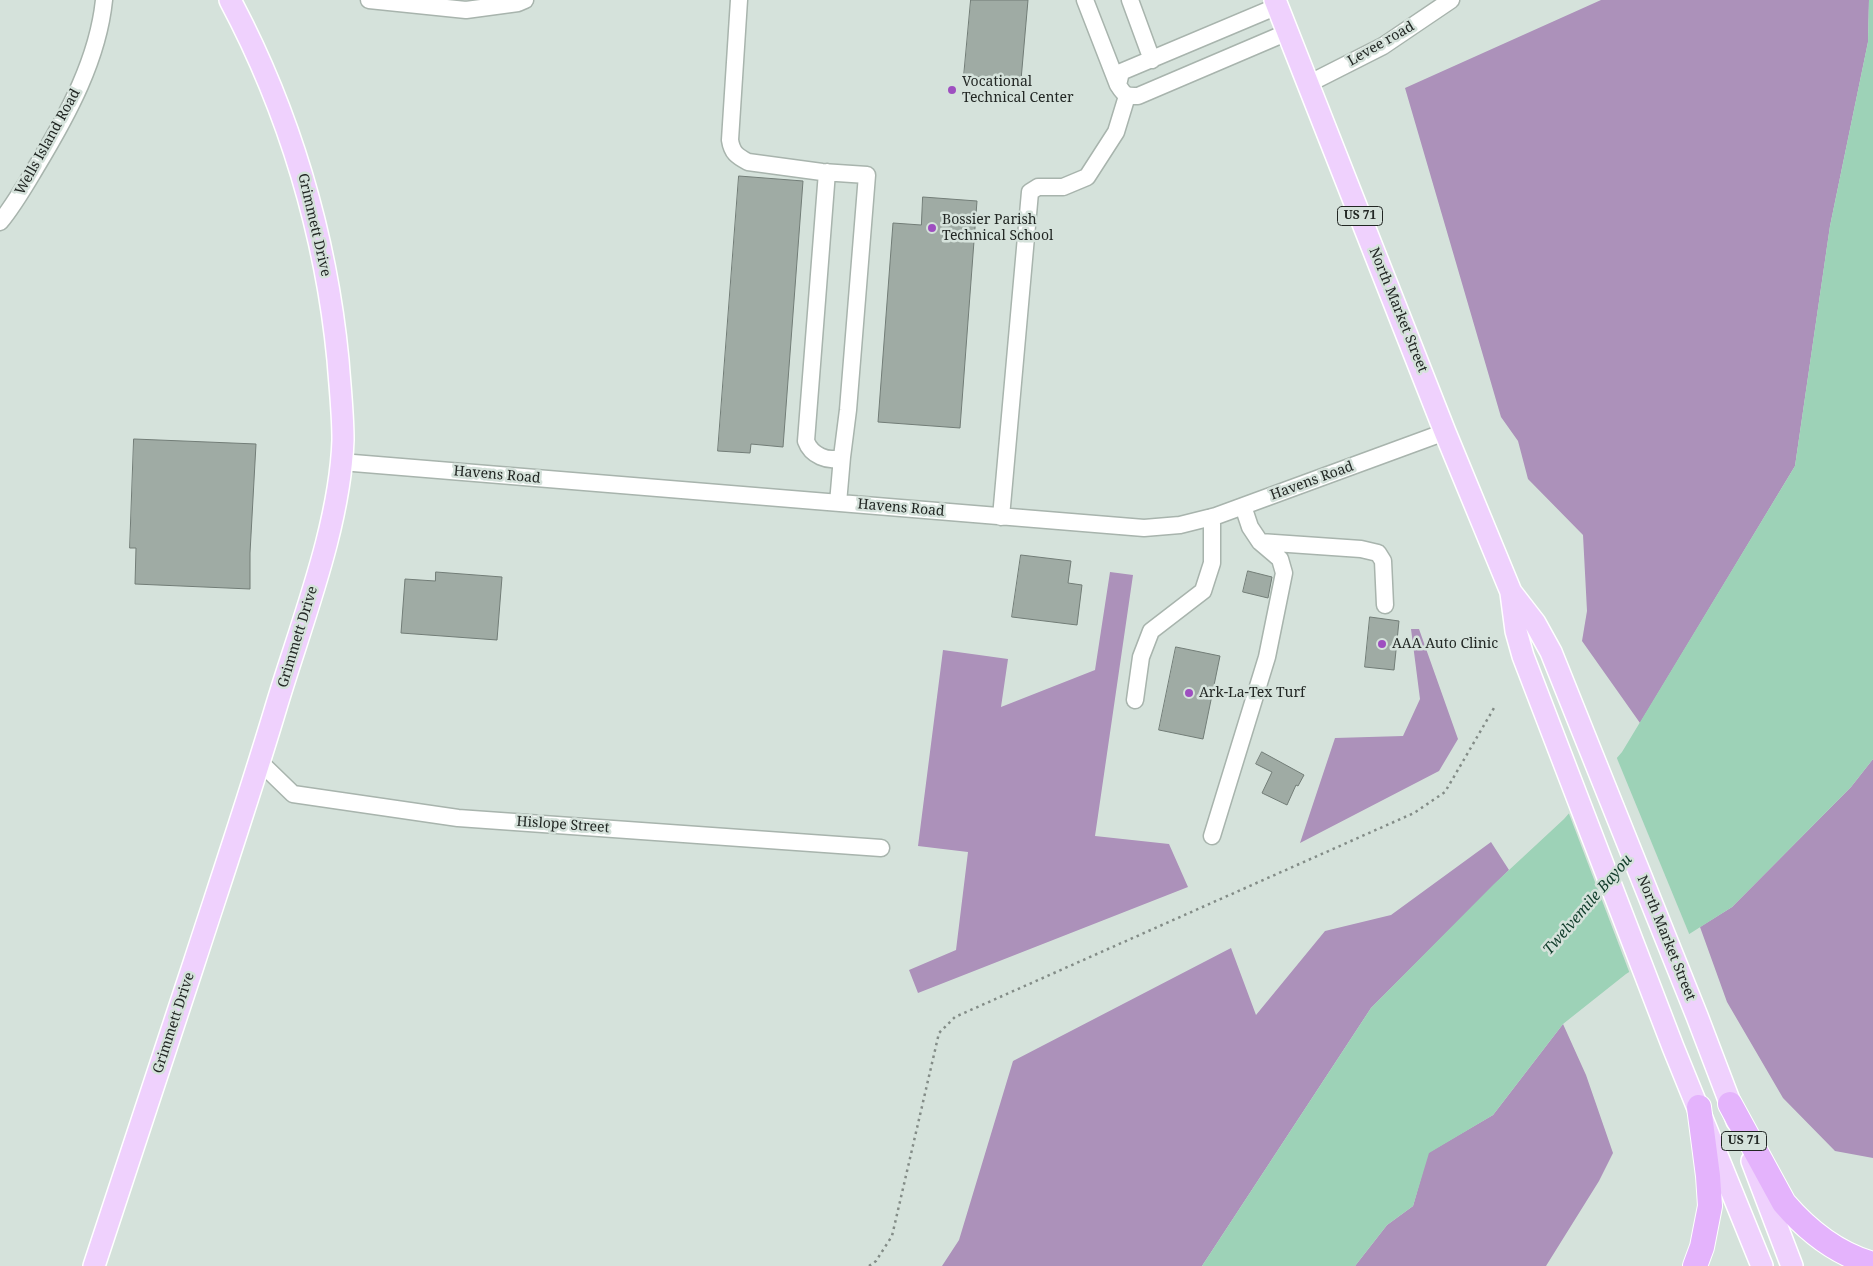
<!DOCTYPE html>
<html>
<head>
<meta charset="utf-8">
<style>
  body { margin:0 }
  canvas { display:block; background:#d5e2db }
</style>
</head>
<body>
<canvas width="1873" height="1266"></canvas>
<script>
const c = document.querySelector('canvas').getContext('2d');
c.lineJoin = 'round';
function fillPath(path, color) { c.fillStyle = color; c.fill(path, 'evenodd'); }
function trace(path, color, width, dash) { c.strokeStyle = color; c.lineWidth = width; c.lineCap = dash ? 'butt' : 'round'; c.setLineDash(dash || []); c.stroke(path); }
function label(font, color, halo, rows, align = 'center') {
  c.font = font + ' "Noto Serif",serif'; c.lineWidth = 5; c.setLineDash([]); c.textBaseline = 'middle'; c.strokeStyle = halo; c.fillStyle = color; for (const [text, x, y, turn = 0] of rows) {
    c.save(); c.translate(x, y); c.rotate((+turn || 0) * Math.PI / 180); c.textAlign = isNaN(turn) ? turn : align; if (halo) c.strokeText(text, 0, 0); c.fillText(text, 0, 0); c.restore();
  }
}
fillPath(new Path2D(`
  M1601,0h268l-1,42 -38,184 -35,240 -155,257 -58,-82 5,-30 -4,-76 -55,-56 -10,-38 -17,-24 -96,-329z
  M1110,572l23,3 -38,261 74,8 19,43 -270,106 -9,-23 47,-20 12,-98 -50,-6 25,-196 65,9 -7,48 94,-37z
  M1411,629h8l39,110 -19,32 -139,72 35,-105 68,-2 17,-37z
  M1873,759v399l-38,-7 -52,-53 -56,-96 -27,-75 32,-20 119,-120z
  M1491,842l18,28 -138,138 -169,258h-260l17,-26 54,-179 218,-113 25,67 69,-84 66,-16z
  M1563,1024l23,51 27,78 -14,28 -53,85h-191l32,-41 26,-19 15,-53 65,-38z`), '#ac91ba');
fillPath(new Path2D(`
  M1869,0h4v759l-22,28 -119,120 -106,67 -63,50 -70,91 -64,38 -16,53 -26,19 -32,41h-153l169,-258 123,-124 70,-65 58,-67 173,-286 35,-240 38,-184z`), '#9dd2b7');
fillPath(new Path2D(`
  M1616,756l74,180 -60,38 -62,-163z`), '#d5e2db');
const building = new Path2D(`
  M971,0h57l-7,80 -57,-4z
  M739,176l64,5 -20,266 -32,-3 -1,9 -32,-2z
  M923,197l54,4 -17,227 -82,-6 15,-199 28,2z
  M134,439l122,5 -6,109v36l-115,-5 1,-36h-6z
  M1021,555l50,6 -3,22 14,2 -5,40 -65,-8z
  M1248,571l24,6 -4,21 -25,-6z
  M436,572l66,5 -5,63 -96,-7 4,-54 30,2z
  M1370,617l29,4 -5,49 -29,-3z
  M1176,647l44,9 -17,83 -44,-9z
  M1262,752l42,23 -6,11 -2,-1 -9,20 -25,-12 10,-21 -16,-8z`);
fillPath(building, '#9faba4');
trace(building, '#727d77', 1);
const minor = new Path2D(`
  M369,0l97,10 52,-7 7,-3
  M739,0l-9,140c2,13 7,16 18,22l74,10 45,3 -19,235 -6,47c-14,6 -31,-2 -36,-16l21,-269
  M1085,0l33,85
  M1130,0l22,60
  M1278,6l-157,66 -3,13c7,11 8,11 20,11l150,-64
  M1308,84l75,-38 68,-46
  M0,222c15,-18 26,-38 38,-58 30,-50 60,-105 66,-164
  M341,462l803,66 36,-3 36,-9 229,-84
  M838,503l4,-46
  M1001,517l29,-325 8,-5h25l24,-10 29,-45 11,-36
  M1260,542l101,7 17,4 5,8 2,44
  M1135,700l6,-43 10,-26 52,-40 9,-28v-46
  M260,762l33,32 165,24 423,30
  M1212,836l55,-179 17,-84 -4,-14 -20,-17 -10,-15 -7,-21`);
const major = new Path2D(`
  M1275,0l170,432 66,160 24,31 16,29 146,364 40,105
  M1511,593l5,38 7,25 150,391 89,219
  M1752,1161l40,105
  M94,1266c34,-101 67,-202 100,-303 28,-86 57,-172 83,-259 25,-83 63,-178 66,-264 0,-27 -3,-53 -5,-80 -12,-125 -49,-249 -108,-360`);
const highway = new Path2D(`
  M1730,1104l54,99c24,28 53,51 89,61
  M1695,1266l7,-19 8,-41 -2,-30 -9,-69`);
trace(minor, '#a8b4ad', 19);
trace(major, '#fff', 24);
trace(highway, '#fff', 26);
trace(new Path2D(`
  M869,1266l7,-5 16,-25 47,-203 16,-16 459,-204 31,-21 49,-84`), '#838c87', 2.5, [2.5, 4]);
trace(minor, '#fff', 16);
trace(major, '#efd1fd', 21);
trace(highway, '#e4b3fc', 24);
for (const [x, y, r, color] of [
  [952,90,5,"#9e4fc0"],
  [932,228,5,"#9e4fc0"],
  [1382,644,5,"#9e4fc0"],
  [1189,693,5,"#9e4fc0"]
]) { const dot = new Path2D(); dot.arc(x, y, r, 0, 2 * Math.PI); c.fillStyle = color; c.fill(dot); trace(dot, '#d5e2db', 2); }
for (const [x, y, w] of [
  [1360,216,45],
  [1744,1141,45]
]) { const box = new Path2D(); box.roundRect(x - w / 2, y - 9.5, w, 19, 4); c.fillStyle = '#d5e2db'; c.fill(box); trace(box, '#222724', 1); }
label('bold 12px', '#222724', null, [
  ["US 71",1360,216],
  ["US 71",1744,1141]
]);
label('14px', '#222724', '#d5e2db', [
  ["Levee road",1381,44,-30],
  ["Wells Island Road",48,142,-61],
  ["Grimmett Drive",314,225,77],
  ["North Market Street",1398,310,68],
  ["Havens Road",497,475,5],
  ["Havens Road",1312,481,-20],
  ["Havens Road",901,508,5],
  ["Grimmett Drive",298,637,-73],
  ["Hislope Street",563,825,4],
  ["North Market Street",1666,938,68],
  ["Grimmett Drive",174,1023,-72]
]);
label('14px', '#222724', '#d5e2db', [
  ["Vocational",962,82],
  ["Technical Center",962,98],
  ["Bossier Parish",942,220],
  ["Technical School",942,236],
  ["AAA Auto Clinic",1392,644],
  ["Ark-La-Tex Turf",1199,693]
], 'left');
label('italic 15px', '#0f3b29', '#d5e2db', [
  ["Twelvemile Bayou",1588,905,-49]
]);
</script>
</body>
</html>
